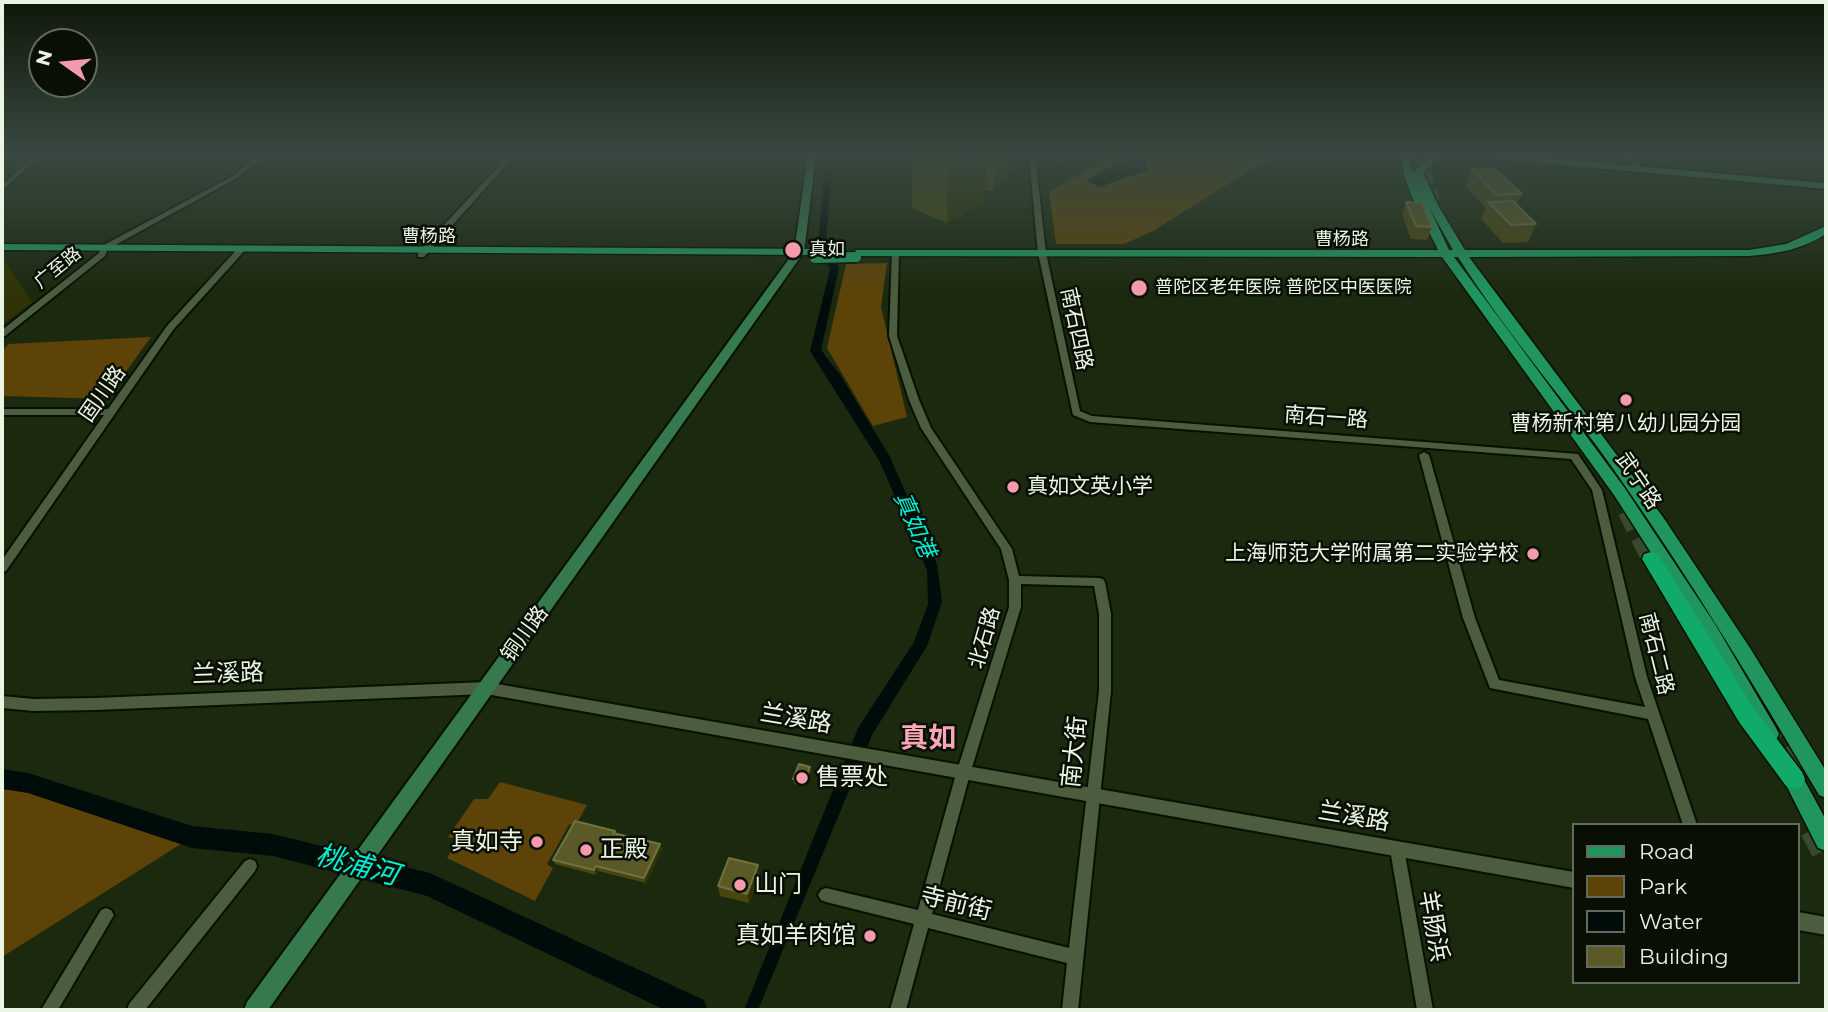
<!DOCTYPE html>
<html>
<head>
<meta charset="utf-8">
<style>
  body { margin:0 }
  #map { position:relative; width:1828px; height:1012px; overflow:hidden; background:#1b290e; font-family:Montserrat,sans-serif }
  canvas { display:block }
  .frame { position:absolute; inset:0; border:4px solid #ebf5e4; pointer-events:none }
  .legend { position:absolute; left:1572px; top:823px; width:228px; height:161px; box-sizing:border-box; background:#090f05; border:2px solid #636b5e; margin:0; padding:9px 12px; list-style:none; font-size:21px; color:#ebf5e4 }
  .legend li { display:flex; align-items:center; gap:14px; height:35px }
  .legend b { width:35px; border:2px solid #636b5e }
  .north { position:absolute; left:28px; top:28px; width:70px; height:70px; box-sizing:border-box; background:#090f05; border:2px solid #636b5e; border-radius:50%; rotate:285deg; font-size:19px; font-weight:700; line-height:28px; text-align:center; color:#ebf5e4 }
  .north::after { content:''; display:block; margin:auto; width:24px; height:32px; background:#f39aac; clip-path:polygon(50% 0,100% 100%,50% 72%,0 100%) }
</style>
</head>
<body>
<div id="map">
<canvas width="1828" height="1012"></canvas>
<div class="frame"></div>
<ul class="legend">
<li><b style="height:9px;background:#20965e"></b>Road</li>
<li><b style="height:19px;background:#5e4308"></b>Park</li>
<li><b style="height:19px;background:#000c0a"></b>Water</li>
<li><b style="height:19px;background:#5b5a27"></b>Building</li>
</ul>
<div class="north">N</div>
</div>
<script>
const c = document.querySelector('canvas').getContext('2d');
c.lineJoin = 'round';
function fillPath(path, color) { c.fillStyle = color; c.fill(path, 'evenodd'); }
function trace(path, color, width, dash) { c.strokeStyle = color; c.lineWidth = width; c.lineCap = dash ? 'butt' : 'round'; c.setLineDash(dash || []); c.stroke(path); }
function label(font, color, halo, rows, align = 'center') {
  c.font = font + ' Montserrat,"Noto Sans SC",sans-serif'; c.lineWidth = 5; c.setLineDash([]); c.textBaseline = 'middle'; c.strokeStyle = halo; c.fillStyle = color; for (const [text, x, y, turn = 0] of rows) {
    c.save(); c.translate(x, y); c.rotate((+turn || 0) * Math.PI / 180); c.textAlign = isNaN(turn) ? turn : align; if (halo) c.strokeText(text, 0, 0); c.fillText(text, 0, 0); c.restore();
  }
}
fillPath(new Path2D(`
  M1112,155h162l-121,76 -29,13h-68l-7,-52z
  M887,263l-6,44 26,110 -34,9 -46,-78 19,-84z
  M151,337l-45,62 -104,-3v-44l6,-8z
  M2,779l26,4 164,54 -190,120z
  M500,782l87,23 -10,18 -8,2 -22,39 6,4 -18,33 -88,-43 11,-18 -10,-3 26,-38h14z`), '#5e4308');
fillPath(new Path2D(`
  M826,155h7l-7,87 13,26 -18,82 20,26 49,81 47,107 5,38 -15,44 -55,89 -114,275h-14l114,-282 56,-86 14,-38 -1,-34 -47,-108 -70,-111 20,-82 -12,-27z
  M1144,158l3,12c-16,7 -31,10 -46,17l-15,-6 38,-22z`), '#000c0a');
fillPath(new Path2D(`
  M2,769l26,4 164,53 81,8 157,39 274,127 4,10h-43l-238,-114 -154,-40 -81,-8 -164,-55 -26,-4z`), '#000c0a');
trace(new Path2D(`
  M1421,155l23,80 23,44`), '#3a482e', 12, [12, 6]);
trace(new Path2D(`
  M1614,470l10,15`), '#3a482e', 15, [15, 8]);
trace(new Path2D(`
  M1623,483l92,140 21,38
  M1627,511l24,48`), '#3a482e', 19, [19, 10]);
trace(new Path2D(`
  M1767,717l30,55
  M1812,830l14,27`), '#3a482e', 24, [24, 12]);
const minor = new Path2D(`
  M34,155h7l-37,34 -2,1v-5z
  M259,155h7l-31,24 -127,70 -3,7 -100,80h-3v-6l97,-77 3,-7 129,-69z
  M509,155h6l-91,102h-6v-4z
  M1029,155h6l11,98 34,158 12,5 486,38 24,36 45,187 50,148h-14l-35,-106 -158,-31 -27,-70 -44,-163 5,-3 5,3 46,163 24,62 146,27 -10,-30 -43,-187 -21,-31 -481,-37 -17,-7 -35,-162z
  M1622,155h7l14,13 -5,1z
  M240,246l7,2 -74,82 -167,241 -4,1v-12l102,-145h-102v-6h106l59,-83z
  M892,251l7,2 -2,83 22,64 12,28 81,121 7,27 80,2 4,1 2,3 6,32v77l-33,319h-16l5,-47 -139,-35 -22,82h-16l24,-86 -88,-22 -5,-2 -3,-5 3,-5 5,-2 92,22 38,-136 53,-167v-27l-8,-31 -80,-121 -12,-28 -20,-64zM1021,584l73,2 5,28v77l-30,257 -137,-34 38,-140 51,-167z
  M1397,842l5,2 2,5 29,161h-16l-27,-161 2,-5z
  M250,859l5,2 2,5 -2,5 -110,139h-18l2,-6 116,-143z
  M106,908l5,2 3,5 -3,5 -53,90h-17l60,-100z`);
const tertiary = new Path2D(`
  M486,682l1088,190v16l-1088,-194 -391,16 -61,1 -32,-3v-12l32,3 61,-1z
  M1798,912l28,5v18l-28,-5z`);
const secondary = new Path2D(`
  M808,155h8l-12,97 -536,758h-24l3,-8 547,-750z
  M1483,155h30l313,28v6l-339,-31z`);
const primary = new Path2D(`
  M1403,155h10l-3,8 3,9 13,-12v-5h10l-2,8 -11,10 16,34 26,43h284l37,-6 40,-18v8c-23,15 -49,20 -77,22l-280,1 194,260 87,131 76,123v27l-7,-3c-63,-107 -127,-213 -198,-315 -52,-76 -114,-145 -163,-223h-4l170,230 91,137 61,104 3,6 -3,6 -7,2 -7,-2 -59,-106 -89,-139 -172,-238 -587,-1 -6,-3 6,-3h583c-9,-20 -42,-76 -35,-95zM1429,207l24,43h-4z
  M2,244l816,5 6,3 -6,3 -816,-5z
  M1788,760l7,3 31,57v31l-8,-3 -40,-79 3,-6z`);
const trunk = new Path2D(`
  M1651,552l7,2 97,156 47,62 3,7 -3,7 -8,3 -8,-3 -47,-64 -97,-163 2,-5z`);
trace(minor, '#061100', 4);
trace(tertiary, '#061100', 4);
trace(secondary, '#061100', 4);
trace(primary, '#061100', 3);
trace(trunk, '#061100', 3);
fillPath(minor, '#4c5c3f');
fillPath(tertiary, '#4c5c3f');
fillPath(secondary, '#36794e');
fillPath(primary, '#20965e');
fillPath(trunk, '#12aa68');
const primaryBridge = new Path2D(`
  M815,258l41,-1`);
trace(primaryBridge, '#061100', 13, []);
trace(primaryBridge, '#20965e', 10);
fillPath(new Path2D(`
  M912,155h99l-1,14 -17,22 -8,-1 -1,13 -37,20 -35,-15z
  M1472,169l50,25 -5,11 19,19 -8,18 -25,1 -22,-24 5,-11 -21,-22z
  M1406,202l26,25 -5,13 -16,-1 -9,-24z
  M811,772l-6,14 -11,-2 -1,-5z
  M615,831l1,3 44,10 2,5 -16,34 -48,-12 -2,4 -41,-11 -2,-4z
  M760,875l-11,28 -29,-7 -2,-10z`), '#494710');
fillPath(new Path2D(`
  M948,155h39l-3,48 -37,20z
  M996,155h15l-1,14 -17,22z
  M1056,155h16l-16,7z
  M5,261l27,41 -30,23v-62z
  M810,767l1,5 -6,14v-5z
  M660,844l2,5 -16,34 -2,-5z
  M758,865l2,10 -11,28 -2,-9z
  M596,866l2,5 -2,4 -2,-5z`), '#2f3306');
const building = new Path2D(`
  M1472,169h23l27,25 -26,1z
  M1513,201l23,23 -25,1 -23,-23z
  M1406,202l16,1 10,24 -16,-1z
  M799,764l11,3 -5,14 -12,-2z
  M575,821l40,10 -2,2 47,11 -16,34 -48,-12 -2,4 -41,-10z
  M729,858l29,7 -11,29 -29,-8z`);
fillPath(building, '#5b5a27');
trace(building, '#717244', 2);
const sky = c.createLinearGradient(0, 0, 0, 297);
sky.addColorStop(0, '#0f1708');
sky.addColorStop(0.52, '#394941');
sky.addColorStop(1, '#39494100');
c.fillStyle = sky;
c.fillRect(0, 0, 1828, 297);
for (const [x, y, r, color] of [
  [793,250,9,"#f39aac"],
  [1139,288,9,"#f39aac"],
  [1626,400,7,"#f39aac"],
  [1013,487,7,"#f39aac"],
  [1533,554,7,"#f39aac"],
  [802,778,7,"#f39aac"],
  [537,842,7,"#f39aac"],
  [586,850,7,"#f39aac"],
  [740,885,7,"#f39aac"],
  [870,936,7,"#f39aac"]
]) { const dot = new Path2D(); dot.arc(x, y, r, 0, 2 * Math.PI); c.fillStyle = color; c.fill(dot); trace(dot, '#090f05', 2.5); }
label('18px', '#ebf5e4', '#090f05', [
  ["曹杨路",429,237],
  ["曹杨路",1342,240],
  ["广至路",58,268,-39]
]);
label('18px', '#ebf5e4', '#090f05', [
  ["真如",809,250],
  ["普陀区老年医院 普陀区中医医院",1155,288]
], 'left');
label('21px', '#ebf5e4', '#090f05', [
  ["南石四路",1076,329,78],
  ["固川路",103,394,-55],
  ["南石一路",1326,418,4],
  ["武宁路",1638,481,56],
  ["铜川路",525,634,-54],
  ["北石路",985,638,-74],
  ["南石二路",1656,654,76]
]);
label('21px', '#ebf5e4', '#090f05', [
  ["曹杨新村第八幼儿园分园",1626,424],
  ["真如文英小学",1027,487,"left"],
  ["上海师范大学附属第二实验学校",1519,554,"right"]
]);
label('italic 23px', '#03eed5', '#090f05', [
  ["真如港",914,525,66]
]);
label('24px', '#ebf5e4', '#090f05', [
  ["兰溪路",228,674,-2],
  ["兰溪路",796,719,10],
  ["南大街",1075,752,-84],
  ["兰溪路",1354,817,10],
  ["寺前街",956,904,14],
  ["羊肠浜",1433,926,80]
]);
label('24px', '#ebf5e4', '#090f05', [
  ["售票处",816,778],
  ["真如寺",523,842,"right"],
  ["正殿",600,850],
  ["山门",754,885],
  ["真如羊肉馆",856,936,"right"]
], 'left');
label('bold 28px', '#f9a6b6', '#090f05', [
  ["真如",928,739]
]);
label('italic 28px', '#03eed5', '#090f05', [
  ["桃浦河",357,866,15]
]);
</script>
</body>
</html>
